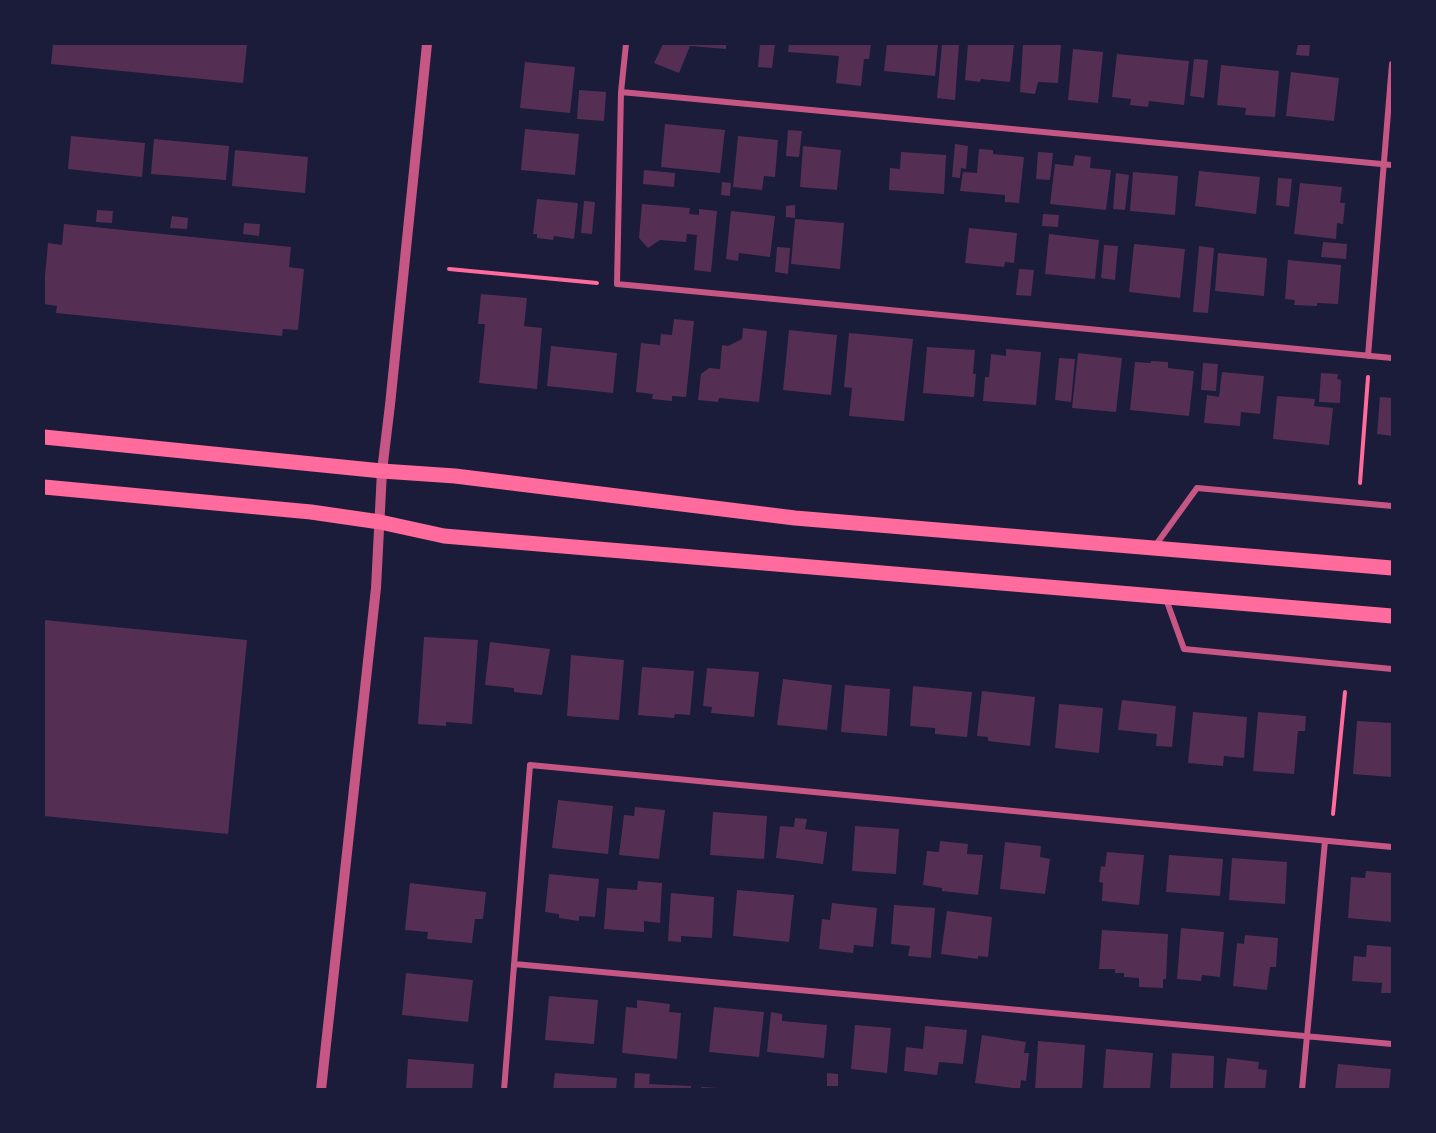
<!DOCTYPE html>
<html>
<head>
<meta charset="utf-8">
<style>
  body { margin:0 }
  #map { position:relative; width:1436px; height:1133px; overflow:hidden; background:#1b1b3a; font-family:"Fira Sans",sans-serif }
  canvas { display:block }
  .frame { position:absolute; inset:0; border:45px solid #1b1b3a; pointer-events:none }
</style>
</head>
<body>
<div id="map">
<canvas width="1436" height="1133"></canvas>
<div class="frame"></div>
</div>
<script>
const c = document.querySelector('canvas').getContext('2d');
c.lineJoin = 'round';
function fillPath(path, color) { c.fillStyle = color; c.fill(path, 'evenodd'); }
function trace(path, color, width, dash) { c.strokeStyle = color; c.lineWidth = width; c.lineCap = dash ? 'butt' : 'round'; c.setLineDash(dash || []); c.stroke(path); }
fillPath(new Path2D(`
  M53,44h194l-4,39 -192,-19z
  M663,44h63v5l-36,-3 -11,27 -25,-10z
  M760,44h15l-3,24 -14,-1z
  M789,44h82l-2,15h-5l-3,27 -25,-3 3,-27 -51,-4z
  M887,44h51l-3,32 -51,-5z
  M942,44h17l-4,56 -18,-2z
  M968,44h46l-4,38 -29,-3 -1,3 -15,-2z
  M1023,44h38l-3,39 -20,-1 -3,12 -15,-2z
  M1298,44h12l-1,12 -13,-1z
  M1073,49l30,3 -5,51 -30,-3z
  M1117,54l72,7 -5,44 -35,-4 -1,6 -18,-2 1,-6 -19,-2z
  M1194,59l14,1 -4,38 -14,-2z
  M525,62l50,5 -5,46 -50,-5z
  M1221,65l58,6 -4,46 -30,-2 1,-7 -29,-3z
  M1291,72l48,6 -5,43 -48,-5z
  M579,90l27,2 -2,29 -27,-2z
  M665,124l60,6 -5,43 -59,-6z
  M525,129l54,5 -4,41 -54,-5z
  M788,130l14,1 -3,26 -13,-1z
  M71,136l74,7 -3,34 -74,-8z
  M738,136l40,4 -3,37 -11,-1 -2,14 -29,-3z
  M154,139l75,7 -3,34 -75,-6z
  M955,144l13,2 -2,23 -5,-1 -1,10 -8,-1z
  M803,146l38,4 -4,40 -37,-3z
  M979,149l14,1v4l31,3 -5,46 -14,-1v-7l-45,-4 3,-19 14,1z
  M235,150l73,7 -3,36 -73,-7z
  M901,152l45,3 -2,39 -55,-4 1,-22 10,1z
  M1038,152l15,1 -3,27 -14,-1z
  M1075,155l16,2 -1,11 21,2 -5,40 -56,-6 5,-40 18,2z
  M644,170l31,3 -1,14 -31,-3z
  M1199,171l61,6 -4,37 -61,-8z
  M1133,172l45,4 -3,39 -45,-4z
  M1116,173l13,2 -4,35 -12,-1z
  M1278,178l14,1 -3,28 -13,-2z
  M722,182l9,1 -1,13 -9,-1z
  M1300,183l42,4 -2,16h5l-2,21 -6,-1 -1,16 -42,-5z
  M537,199l41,4 -4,36 -20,-3 -1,4 -16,-2v-4h-4z
  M584,201l11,1 -3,32 -11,-1z
  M642,204l48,4 -1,6 10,1v-6l18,2 -6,61 -17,-2 3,-35 -10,-1 -1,8 -26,-2 -12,8 -9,-10z
  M795,205v13l-9,-1v-11z
  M97,210l16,1 -1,12 -16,-1z
  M731,211l44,5 -5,41 -31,-4 -1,8 -12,-2z
  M1043,214l16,1 -1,12 -16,-1z
  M172,216l16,2 -1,11 -17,-1z
  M795,219l49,4 -4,46 -49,-5z
  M244,223l16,1 -1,12 -16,-2z
  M64,224l227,23 -2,20 15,2 -6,61 -15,-1 -1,7 -226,-23 1,-7 -13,-2v-17l4,-44 14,2z
  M969,228l48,5 -3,30 -9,-1 -1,5 -39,-4z
  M1049,234l50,6 -4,39 -50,-5z
  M1323,242l24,2 -1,15 -25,-2z
  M1134,244l51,5 -5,49 -51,-6z
  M1104,245l14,1 -3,34 -14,-2z
  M1199,246l15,2 -6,65 -15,-1z
  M777,247l13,1 -2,26 -13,-2z
  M1218,253l49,5 -3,38 -49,-5z
  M1288,260l53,5 -3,39 -21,-1v3l-23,-1 1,-5 -10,-1z
  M1019,269l15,1 -3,26 -15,-1z
  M481,294l46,4 -3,28 18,2 -5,61 -58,-6 6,-59h-7z
  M674,319l20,2 -8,76 -14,-1v5l-20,-2 1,-5 -17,-2 5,-49 19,2 1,-11 11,1z
  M743,328l24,3 -8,71 -40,-4 -1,4 -20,-2 3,-26 8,-6 11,1 2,-24 6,1 14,-7z
  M789,330l48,5 -6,60 -48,-5z
  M849,333l64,6 -9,82 -55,-5 3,-28 -8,-1z
  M551,346l66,7 -4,40 -66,-7z
  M927,347l48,3 -2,24h3l-2,23 -51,-4z
  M1006,349l35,3 -5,53 -53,-4 2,-24h4l2,-23 15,2z
  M1078,353l44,5 -6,54 -44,-4z
  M1059,358l16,1 -4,43 -16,-2z
  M1151,361l17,1v6l26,3 -5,45 -59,-6 5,-48 16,1z
  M1203,363l15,1 -2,27 -15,-1z
  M1222,372l42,4 -4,38 -19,-2 -1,14 -36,-3 3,-28 12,2z
  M1321,373l17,1 -1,5 4,1 -1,23 -21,-1z
  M1277,396l38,3 -1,7 19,2 -4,37 -56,-6z
  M1380,397l12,1v38l-15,-2z
  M44,620l203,20 -19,194 -184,-18z
  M424,637l54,3 -6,84 -26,-2v4l-28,-2z
  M490,642l60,7 -8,46 -28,-3v-4l-29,-3z
  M571,655l53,5 -5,60 -52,-4z
  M642,667l52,4 -4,44 -15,-1 -1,4 -36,-3z
  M707,668l52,4 -5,45 -43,-4 1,-6 -9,-1z
  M783,679l49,6 -5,45 -50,-5z
  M845,685l45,4 -3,47 -46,-4z
  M913,686l59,6 -5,45 -32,-3v-6l-25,-2z
  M982,691l53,6 -5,49 -42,-5v-4l-11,-1z
  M1122,700l54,6 -4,41 -16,-1 1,-12 -39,-4z
  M1059,704l44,4 -4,45 -44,-5z
  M1193,712l54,5 -3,41 -20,-2 -1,10 -35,-3z
  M1258,712l48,4 -1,15h-7l-4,43 -41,-3z
  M1357,721l35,2v54l-39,-3z
  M558,800l55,6 -5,48 -56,-6z
  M635,807l30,3 -6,49 -40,-4 5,-40 10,1z
  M713,812l54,4 -3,43 -54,-4z
  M795,818l12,1 -2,10 22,3 -4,32 -47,-6 4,-32 14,1z
  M855,826l44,3 -3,45 -44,-3z
  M940,841l28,3 -1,10 16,1 -5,40 -36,-4v-3l-19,-3 4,-34 12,1z
  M1005,842l36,4 -1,11 10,2 -5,35 -45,-5z
  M1107,852l37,3 -5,50 -37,-4 1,-18 -4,-1 2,-16 4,1z
  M1169,855l54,4 -3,37 -54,-4z
  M1232,858l55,4 -2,42 -56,-4z
  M1366,871l26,2v49l-44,-4 3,-41 14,1z
  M549,874l50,5 -4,38 -16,-1v5l-20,-3v-4l-14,-2z
  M638,881l24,2 -2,40 -16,-2v11l-40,-3 3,-41 30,2z
  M410,883l76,9 -3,27h-8l-3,24 -45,-4 1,-7 -23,-2z
  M737,890l57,5 -5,47 -56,-6z
  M671,893l43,4 -2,41 -31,-2v6l-13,-1z
  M832,903l45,5 -4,39 -19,-2 -1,8 -34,-4 3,-30 8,1z
  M894,905l41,3 -4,50 -23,-2 2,-10 -19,-2z
  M947,911l45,6 -4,40 -10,-1v3l-37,-5z
  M1181,928l43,4 -4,45 -18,-2 -1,6 -24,-2z
  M1102,930l66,4 -2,45h-3v9l-24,-1v-9l-15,-1v-4h-9v-4h-16z
  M1245,935l33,3 -2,29h-6l-3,23 -34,-4 4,-43 7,1z
  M1367,945l25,2v46h-11l1,-10 -30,-2 2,-25 12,1z
  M406,973l67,7 -5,42 -66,-7z
  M549,996l49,4 -4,44 -49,-4z
  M637,1000l33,4 -1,8 12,1 -4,46 -55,-6 4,-46 11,1z
  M714,1007l50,5 -5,45 -50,-5z
  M771,1012l11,2v7l45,4 -3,33 -57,-6z
  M855,1025l36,3 -4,45 -36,-4z
  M925,1026l42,4 -4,34 -24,-2 -2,13 -33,-4 2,-24 17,2z
  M982,1035l44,7 -2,11h5l-3,28 -5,-1 -1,9 -45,-6z
  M1038,1041l47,4 -3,45h-47z
  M1106,1049l47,4 -3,37h-47z
  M1172,1053l42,3 -1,34h-43z
  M1227,1058l32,4 -1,7 9,1 -2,20h-41z
  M408,1059l66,5 -2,26h-66z
  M1338,1064l53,5 -2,21h-54z
  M555,1073l62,5 -1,12h-63z
  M635,1073l15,1 -1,10 42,2v4h-57z
  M827,1073l11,1v12h-11z
  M701,1087l17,1v2h-17z`), '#542f53');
trace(new Path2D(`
  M449,269l148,14
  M1360,483l8,-106
  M1333,814l12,-122`), '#ff6b9d', 4);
trace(new Path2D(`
  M626,44l-5,48 -4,192 775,74
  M621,92l771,73
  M1368,356l24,-292
  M1155,546l42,-58 195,18
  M1166,599l18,50 208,20
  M514,964l878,80
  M504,1090l26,-325 862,82
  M1302,1090l23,-249`), '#c65784', 6);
trace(new Path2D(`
  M321,1090l55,-502 6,-117 8,-66 37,-361`), '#c65784', 10);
trace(new Path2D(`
  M44,437l338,34 73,5 340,42 597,50
  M44,487l267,25 69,10 64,14 948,80`), '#ff6b9d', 15);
</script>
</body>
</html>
